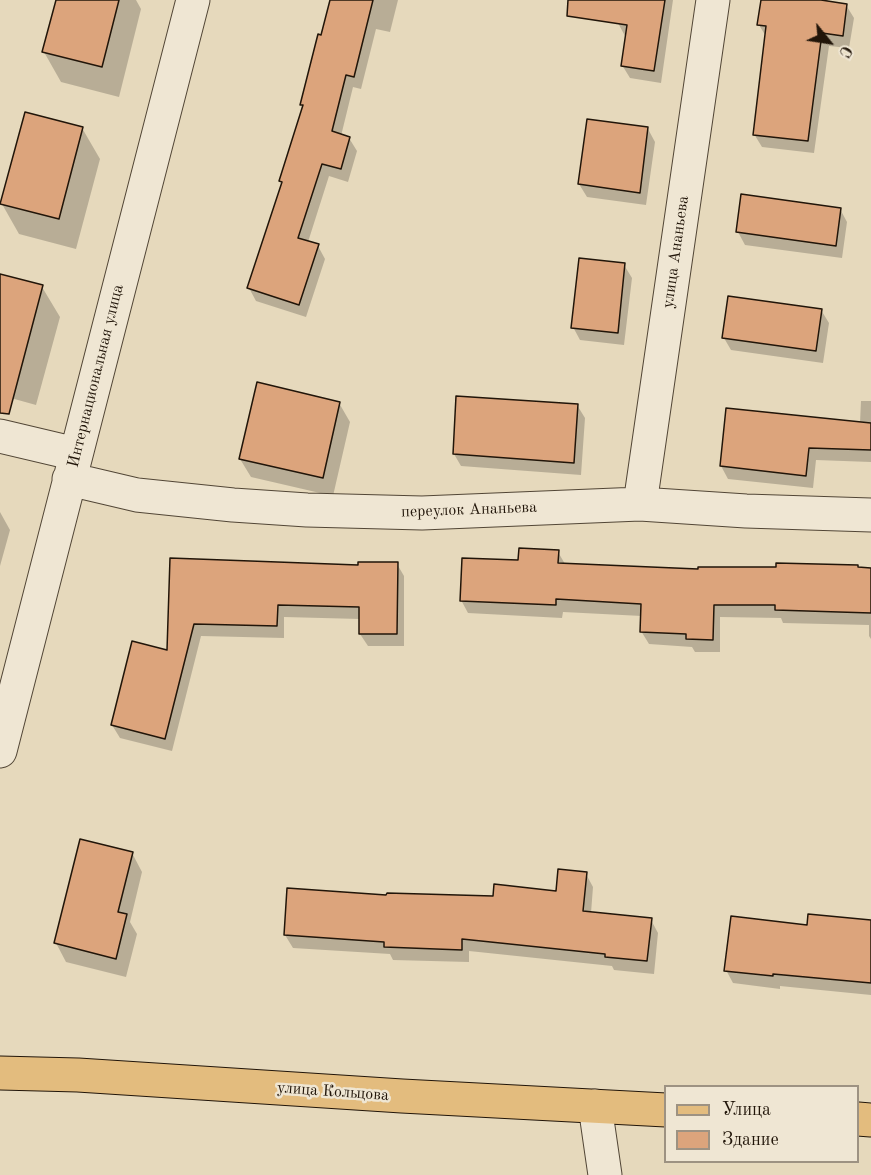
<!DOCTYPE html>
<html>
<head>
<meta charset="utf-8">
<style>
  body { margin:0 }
  #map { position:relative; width:871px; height:1175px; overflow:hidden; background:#e6d9bc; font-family:"Old Standard TT",serif }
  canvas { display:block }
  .legend { position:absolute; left:664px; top:1085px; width:195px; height:78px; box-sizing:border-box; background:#efe6d3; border:2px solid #9d9282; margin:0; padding:8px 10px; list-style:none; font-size:18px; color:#211509 }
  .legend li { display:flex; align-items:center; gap:12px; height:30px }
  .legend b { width:30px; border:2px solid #9d9282 }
  .north { position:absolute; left:799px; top:12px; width:60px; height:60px; -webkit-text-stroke:4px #efe6d3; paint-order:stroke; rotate:120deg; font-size:16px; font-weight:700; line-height:24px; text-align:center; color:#211509 }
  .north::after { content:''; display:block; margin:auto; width:21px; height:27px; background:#211509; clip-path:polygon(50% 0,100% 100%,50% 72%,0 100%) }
</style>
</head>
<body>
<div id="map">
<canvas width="871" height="1175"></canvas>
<ul class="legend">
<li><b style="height:8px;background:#e3bc7e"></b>Улица</li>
<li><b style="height:16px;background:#dca47c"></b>Здание</li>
</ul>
<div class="north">С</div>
</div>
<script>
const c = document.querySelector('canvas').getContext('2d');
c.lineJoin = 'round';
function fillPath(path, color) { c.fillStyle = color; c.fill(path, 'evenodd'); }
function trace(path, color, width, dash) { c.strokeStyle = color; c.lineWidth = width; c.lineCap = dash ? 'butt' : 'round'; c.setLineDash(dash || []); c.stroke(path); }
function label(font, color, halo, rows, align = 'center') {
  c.font = font + ' "Old Standard TT",serif'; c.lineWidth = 5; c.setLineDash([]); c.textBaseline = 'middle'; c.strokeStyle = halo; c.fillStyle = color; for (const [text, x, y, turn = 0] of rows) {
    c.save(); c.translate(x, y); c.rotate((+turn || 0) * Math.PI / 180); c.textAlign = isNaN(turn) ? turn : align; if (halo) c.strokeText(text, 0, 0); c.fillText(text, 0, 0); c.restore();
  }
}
fillPath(new Path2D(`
  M57,0h79l5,9 -22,88 -58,-15 -17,-30z
  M331,0h67l-8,32 -14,-3 -15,60 -8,-2 -12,49 8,2 8,13 -9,31 -19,-6 -21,66 10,4 7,13 -19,58 -50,-16 -7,-13 34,-103 -3,-5 24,-72 -2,-3 20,-68z
  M621,0h52l-12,83 -31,-5 -8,-13 4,-28 -1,-1 -7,-13z
  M762,0h66l-1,2 19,3 8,13 -5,30 -20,-2 -15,107 -52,-6 -8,-13 13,-96 -8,-13z
  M82,128l18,31 -24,90 -57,-15 -17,-30z
  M648,129l7,13 -9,63 -59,-8 -8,-13z
  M840,209l7,13 -5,36 -97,-13 -7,-13z
  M624,265l8,13 -8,67 -44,-5 -7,-13z
  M0,275l42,12 18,30 -24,88 -36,-10z
  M821,310l8,13 -6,40 -92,-13 -7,-12z
  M861,401h10v61l-55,-2 -3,28 -85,-9 -7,-13 139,-43z
  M339,403l11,19 -17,74 -82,-19 -11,-18z
  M577,405l8,13 -4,57 -120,-9 -7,-12z
  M0,512l10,18 -10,36z
  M558,552l7,12 134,7 172,-2v70l-2,-3v-11l-86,-2 -2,-5 -61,-1v35h-25l-3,-5 -43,-3 -8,-13 1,-15 -79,-4 -1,6 -94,-5 -7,-13 59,-38z
  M172,559l188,7 37,-2 7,12v70h-36l-8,-12v-15l-76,-2v21l-83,-2 -29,115 -52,-13 -8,-13 57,-73z
  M132,853l10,19 -12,50 7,12 -11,43 -60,-15 -10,-19z
  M586,874l7,13 -2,26 60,7 7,13 -4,41 -40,-4 -2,-4 -143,-15v11l-76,-2 -3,-6 -97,-6 -8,-13 103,-38 106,1 63,-5z
  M871,921v74l-91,-9v3l-47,-6 -7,-13 82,-44z`), '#0003');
const building = new Path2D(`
  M56,0h63l-17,67 -60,-15z
  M330,0h43l-19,77 -8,-2 -14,56 18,6 -9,32 -19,-5 -24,74 21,6 -20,61 -52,-17 35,-106 -3,-1 24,-76h-3l18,-71 3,1z
  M568,0h97l-11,71 -33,-5 6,-41 -60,-9z
  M761,0h60l26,4 -4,32 -21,-3 -14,108 -55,-6 13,-109 -9,-1z
  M25,112l58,15 -24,92 -59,-15z
  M587,119l61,8 -8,66 -62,-9z
  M741,194l100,14 -5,38 -100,-14z
  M579,258l46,5 -7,70 -47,-5z
  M0,274l43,11 -34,129 -9,-1z
  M728,296l94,13 -6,42 -94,-13z
  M257,382l83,20 -17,76 -84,-19z
  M456,396l122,8 -4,59 -121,-9z
  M726,408l145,15v27l-62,-2 -3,28 -86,-10z
  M519,548l40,2 -1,13 140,6v-2h78v-4l82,2v2l13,1v45l-96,-3v-5h-61l-1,35 -27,-1v-5l-46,-2 1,-28 -85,-5v6l-96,-4 2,-43 56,2z
  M170,558l188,7v-3h40l-1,72h-38v-27l-81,-2 -1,21 -83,-2 -29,115 -54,-14 21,-84 35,9z
  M80,839l53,13 -15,60 9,2 -11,45 -62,-16z
  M558,869l29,3 -4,39 69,7 -5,43 -42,-4v-3l-143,-15v11l-78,-3v-5l-100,-7 3,-47 99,7 1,-2 106,3 1,-12 62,7z
  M808,914l63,6v63l-98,-9v2l-49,-5 7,-55 76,9z`);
fillPath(building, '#dca47c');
trace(building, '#211509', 1.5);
const minor = new Path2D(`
  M0,436l76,18
  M69,479l68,16 96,10 74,5 115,3 218,-9 106,7 125,4
  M640,504l73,-504
  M0,751l193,-751
  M595,1106l10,69`);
const major = new Path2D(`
  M0,1073l78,2 324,21 264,14
  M858,1119l13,1`);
trace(minor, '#524636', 35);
trace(major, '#211509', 35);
trace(minor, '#efe6d3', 33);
trace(major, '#e3bc7e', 33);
label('16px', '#211509', '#efe6d3', [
  ["улица Ананьева",676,252,-82],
  ["Интернациональная улица",96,376,-76],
  ["переулок Ананьева",469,510,-2],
  ["улица Кольцова",333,1092,4]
]);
</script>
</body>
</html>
